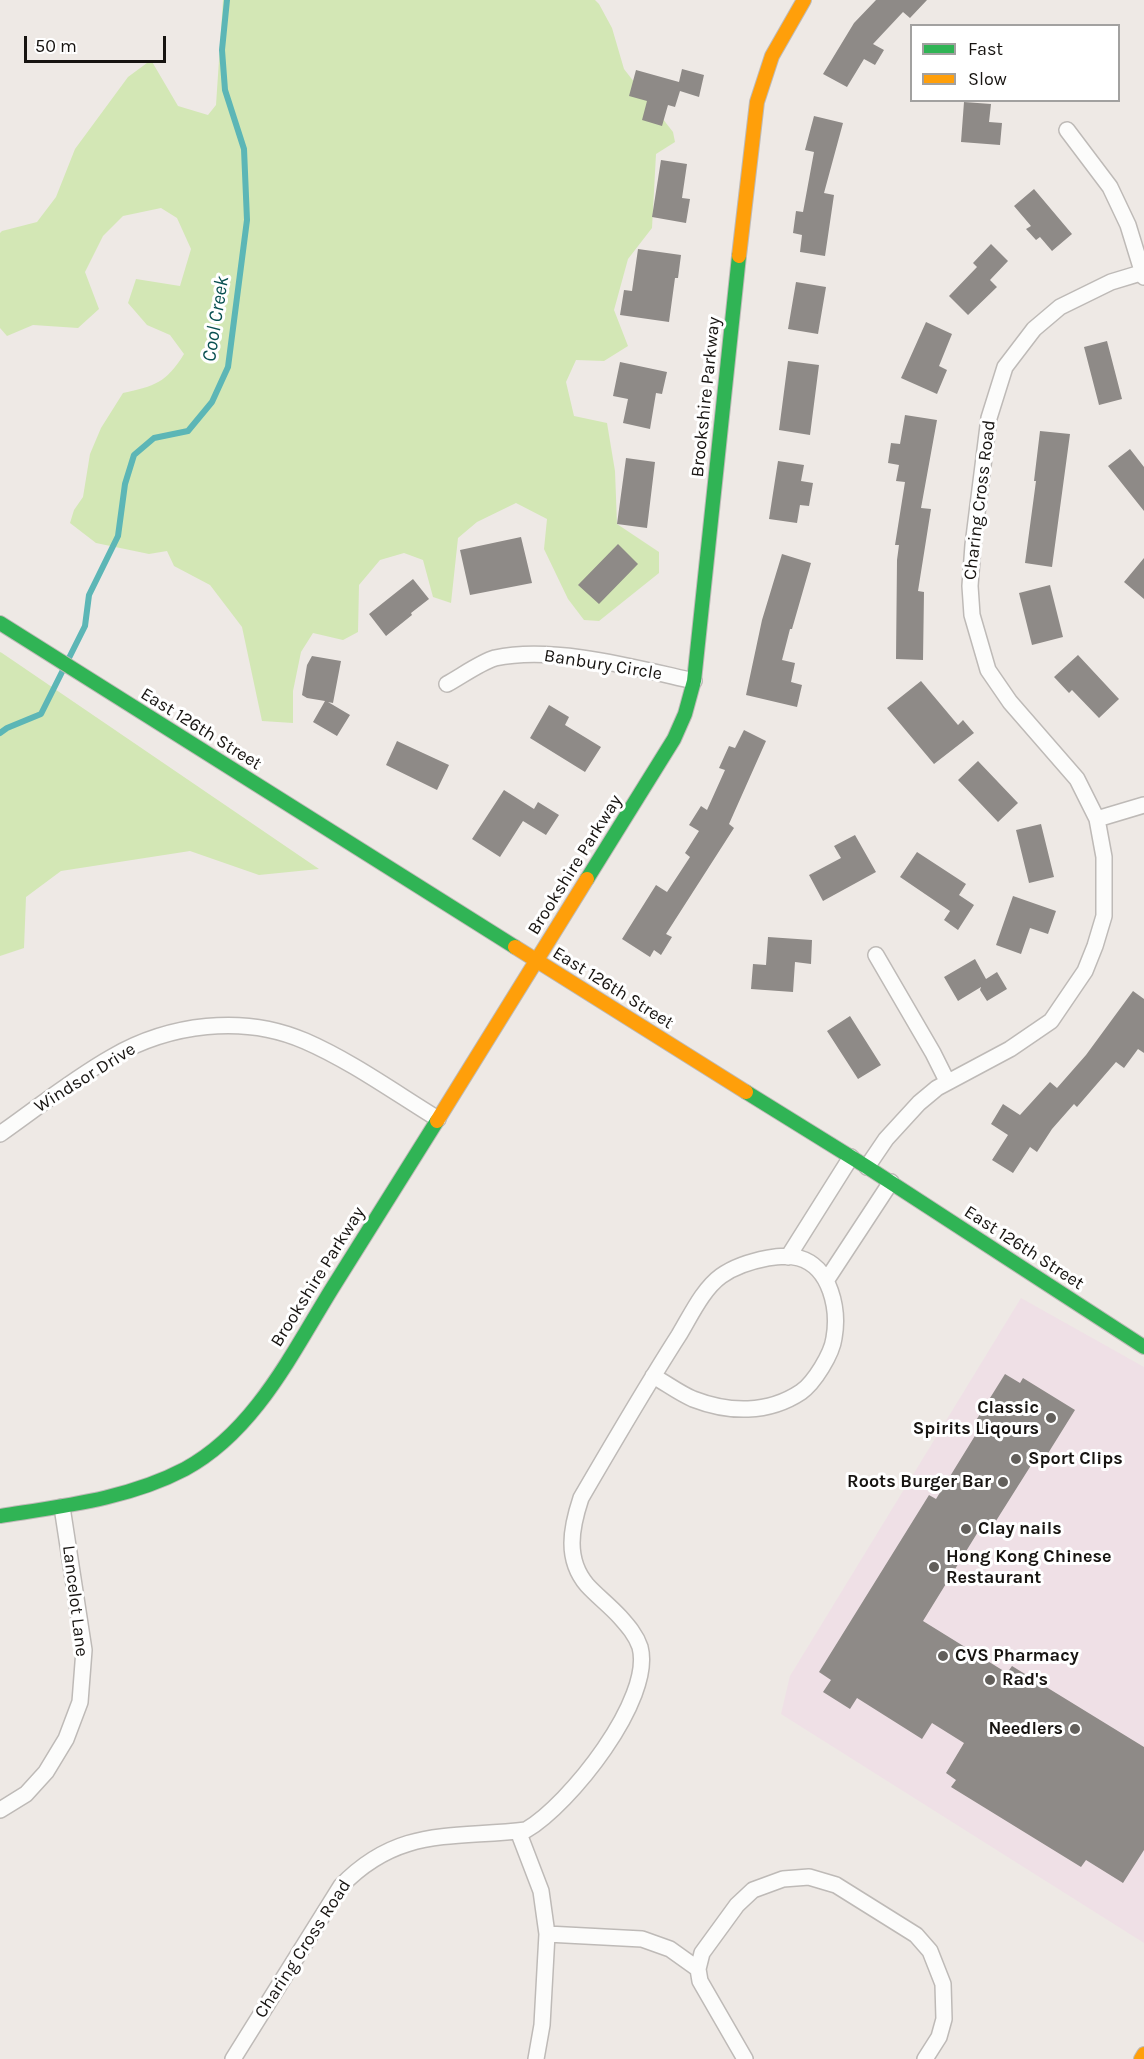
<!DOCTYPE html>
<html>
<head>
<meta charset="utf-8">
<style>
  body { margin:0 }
  #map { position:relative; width:1144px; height:2059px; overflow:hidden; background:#eee9e5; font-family:Karla,sans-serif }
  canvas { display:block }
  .legend { position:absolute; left:910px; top:24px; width:210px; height:78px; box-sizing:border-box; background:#fff; border:2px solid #a2a1a0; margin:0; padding:8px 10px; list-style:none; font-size:18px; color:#171411 }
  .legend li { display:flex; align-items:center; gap:12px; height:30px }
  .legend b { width:30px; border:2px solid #a2a1a0 }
  .scale { position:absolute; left:24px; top:36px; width:142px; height:27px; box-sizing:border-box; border:3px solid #171411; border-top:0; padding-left:8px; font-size:18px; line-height:21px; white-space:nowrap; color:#171411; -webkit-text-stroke:4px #fff; paint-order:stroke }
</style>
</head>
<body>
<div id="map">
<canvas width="1144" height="2059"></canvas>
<ul class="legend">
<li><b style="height:8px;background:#30b455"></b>Fast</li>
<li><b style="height:8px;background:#ff9f0a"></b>Slow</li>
</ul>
<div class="scale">50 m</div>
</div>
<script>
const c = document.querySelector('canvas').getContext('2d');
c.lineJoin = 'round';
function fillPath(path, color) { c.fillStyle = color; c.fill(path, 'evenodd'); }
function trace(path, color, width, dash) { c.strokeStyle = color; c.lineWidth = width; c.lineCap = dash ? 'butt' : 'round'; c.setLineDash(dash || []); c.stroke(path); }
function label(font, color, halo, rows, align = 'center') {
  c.font = font + ' Karla,sans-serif'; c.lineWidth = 6; c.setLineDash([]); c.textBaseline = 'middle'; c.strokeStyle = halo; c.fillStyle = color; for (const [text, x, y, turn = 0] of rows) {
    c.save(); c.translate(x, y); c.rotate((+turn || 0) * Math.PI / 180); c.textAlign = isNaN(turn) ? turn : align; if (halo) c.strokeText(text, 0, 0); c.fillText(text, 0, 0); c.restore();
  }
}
fillPath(new Path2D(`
  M1021,1298l123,69v576l-363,-229 9,-38z`), '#efe0e6');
fillPath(new Path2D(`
  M223,0h372l4,4 13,24 12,41 49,63 2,10 -19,12 -4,74 -24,31 -14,51 14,36 -24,15 -28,-1 -10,22 8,34 33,7 8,48 2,53 42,28v21l-60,48 -15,-1 -16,-21 -24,-50 3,-30 -31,-16 -39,19 -19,16 -7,65 -18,-6 -10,-37 -19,-7 -24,7 -21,25 -1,47 -15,8 -30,-7 -12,19 -8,39v32l-31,-2 -20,-94 -32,-42 -36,-19 -7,-15 -18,3 -53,-11 -26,-20 4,-13 9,-13 7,-43 11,-26 22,-35c32,-7 43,-10 61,-39l-14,-19 -23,-10 -19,-22 8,-24 44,7 11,-37 -14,-31 -16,-10 -38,8 -20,20 -18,36 14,37 -21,19 -45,-3 -26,11 -7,-8v-95l2,-2 35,-9 19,-25 19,-48 53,-72 23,-17 27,46 30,9 8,-10z
  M0,652l2,1 317,216 -60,6 -69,-24 -129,20 -35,26 -2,51 -24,8z`), '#d3e7b5');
trace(new Path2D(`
  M0,733l7,-5 34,-14 44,-88 4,-31 29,-59 7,-52 9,-29 20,-17 34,-7 24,-29 16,-35 19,-147 -3,-71 -19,-59 -3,-40 5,-50`), '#5cb6b6', 6);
fillPath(new Path2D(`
  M876,0h51l-17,18 -7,-6 -30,32 11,6 -9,15 -11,-6 -17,28 -24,-13 31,-51z
  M682,69l22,6 -5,22 -19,-6 -5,16 -7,-2 -6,21 -20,-6 5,-19 -18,-5 7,-26 43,12z
  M964,102l27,2 -2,18 13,1 -2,22 -39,-3z
  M814,116l29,7 -19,70 10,2 -9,61 -25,-4 2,-17 -9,-2 3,-22 7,1 11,-60 -9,-2z
  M661,160l26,4 -5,34 8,1 -4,24 -34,-6z
  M1034,189l38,45 -20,17 -12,-14 -4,3 -10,-11 5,-3 -17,-20z
  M991,244l17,17 -18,19 7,7 -29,28 -19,-19 28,-29 -4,-4z
  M638,249l43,6 -3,23h-3l-6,44 -49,-7 4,-25 8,1z
  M796,282l30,5 -8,47 -30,-5z
  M926,322l26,12 -13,32 8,4 -10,24 -36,-16z
  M1107,341l15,58 -23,6 -15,-58z
  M788,361l31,4 -9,70 -31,-5z
  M620,362l47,10 -5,22 -6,-1 -6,36 -27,-6 5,-24 -15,-3z
  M905,415l32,5 -16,88 10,1 -13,82 6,1 -1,68 -27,-1 1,-99 2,-15h-4l10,-63 -9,-1 3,-16 -11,-2 3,-20 9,1z
  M1040,431l30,3 -18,133 -27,-4 11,-82h-2z
  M1130,449l14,18v44l-36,-45z
  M626,458l29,4 -8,66 -30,-4z
  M778,461l26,4 -3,16 12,2 -4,23 -9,-1 -3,18 -28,-4z
  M521,537l11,46 -62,12 -10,-45z
  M618,544l20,20 -39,40 -21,-19z
  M782,554l29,9 -19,66h-2l-8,31 13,3 -4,19 11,3 -5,22 -51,-12 16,-75z
  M1144,558v41l-20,-17z
  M413,579l16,20 -18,14 1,2 -26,21 -17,-22z
  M1050,585l13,52 -31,8 -13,-52z
  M1078,655l41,44 -20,19 -27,-28 -3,3 -15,-16z
  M312,656l29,5 -8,42 -5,-1 22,13 -13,21 -24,-14 12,-21 -18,-3 -5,-3 5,-30z
  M921,681l37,44 5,-5 11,13 -40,31 -47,-56z
  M549,705l20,12 -4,8 36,22 -16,25 -55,-34z
  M744,730l22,11 -37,83 5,4 -68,106 6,3 -11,18 -7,-5 -4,7 -28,-18 34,-54 11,7 23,-35 -5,-4 14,-22 -10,-6 12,-19 6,4 18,-40 -6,-2 10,-22 6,2z
  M397,741l52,24 -12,25 -51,-25z
  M978,761l40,42 -20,19 -40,-42z
  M504,790l30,19 4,-7 21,13 -13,20 -23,-14 -23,36 -28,-18z
  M1041,824l13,53 -25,6 -13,-53z
  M855,835l21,37 -53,29 -14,-26 32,-17 -7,-12z
  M917,852l49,32 -7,11 15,10 -16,25 -14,-10 6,-9 -50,-34z
  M1013,896l43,15 -8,23 -18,-6 -9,26 -25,-9z
  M768,937l44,3 -1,24 -16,-2 -2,30 -42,-3 2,-25 13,1z
  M975,959l11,20 11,-7 10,17 -20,12 -7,-11 1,-3 -23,14 -14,-24z
  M1133,991l11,8v54l-6,-4 -14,19 -8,-6 -39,45 -3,-3 -22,25 -15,23 -7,-5 -17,26 -21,-13 16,-25 -17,-11 12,-20 17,11 30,-33 7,6 29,-33z
  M850,1016l31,49 -23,14 -31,-48z
  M1005,1374l15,9 3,-5 52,32 -33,53 -7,-4 -46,73 -8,-5 -58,94 84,52 5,-7 132,81v103l-21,33 -37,-23 -5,7 -130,-80 5,-7 -10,-7 18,-30 -32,-20 -10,16 -65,-41 -7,11 -27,-17 8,-12 -12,-8 110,-177 7,4 45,-73 -6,-4z`), '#8e8a87');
const street = new Path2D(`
  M1067,130l43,57 18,38 16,52
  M447,684c13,-7 34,-22 48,-26 58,-13 141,10 199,23
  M1097,819l47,-14
  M876,955l57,98 14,28
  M0,1134c37,-26 73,-55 112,-77 57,-33 131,-43 193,-16 46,20 89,51 133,78
  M867,1167l19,-28 33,-36 18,-15 73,-39 41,-28 34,-50 10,-25 9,-30v-59l-7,-38 -20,-40 -67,-77 -22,-32 -16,-55 -2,-29 3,-41 16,-127 16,-51 29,-38 26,-22 51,-25 33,-10
  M788,1257l63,-100
  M826,1281l65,-99
  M0,1810l26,-16 20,-22 20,-33 14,-37 4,-52 -22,-143
  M518,1831l23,60 6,43 -5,91 -6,34
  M547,1934l95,5 28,10 28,20
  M233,2059l108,-173c58,-60 111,-47 185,-56 43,-25 128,-131 114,-183 -4,-12 -12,-21 -20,-30 -11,-12 -23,-21 -33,-32 -22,-26 -16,-57 -6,-87 32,-55 64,-110 98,-163 12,-20 24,-46 42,-59 14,-10 31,-15 47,-18 10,-2 21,-3 31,0 32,9 40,52 35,80 -2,16 -20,45 -33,54 -33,22 -72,21 -108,7 -14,-6 -27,-16 -40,-23
  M745,2059l-45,-78 -2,-12 4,-16 35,-48 16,-15 30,-11 26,-2 27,8 80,50 14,16 13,33 1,35 -5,18 -14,22`);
const fast = new Path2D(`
  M0,623l515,324
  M587,879l87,-140 11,-25 9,-33 45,-425
  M746,1092l121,75 277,180
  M0,1516c63,-10 128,-17 185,-47 70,-38 107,-116 148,-182 35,-55 69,-111 104,-166`);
const slow = new Path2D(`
  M739,256l18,-154 15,-46 32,-56
  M515,947l231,145
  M437,1121l150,-242
  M1141,2059l3,-5`);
trace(street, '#bebab7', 18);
trace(fast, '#bebab7', 16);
trace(slow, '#bebab7', 16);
trace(street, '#fcfcfb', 15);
trace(fast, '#30b455', 14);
trace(slow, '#ff9f0a', 14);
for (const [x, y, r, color] of [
  [1051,1418,6,"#625f5b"],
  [1016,1459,6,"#625f5b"],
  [1003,1482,6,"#625f5b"],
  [966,1529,6,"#625f5b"],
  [934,1567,6,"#625f5b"],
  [943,1656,6,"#625f5b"],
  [990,1680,6,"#625f5b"],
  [1075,1729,6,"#625f5b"]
]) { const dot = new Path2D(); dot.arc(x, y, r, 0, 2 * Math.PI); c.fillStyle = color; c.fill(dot); trace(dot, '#fff', 2); }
label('18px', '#171411', '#fff', [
  ["Brookshire Parkway",706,397,-84],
  ["Charing Cross Road",980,500,-83],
  ["Banbury Circle",603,665,9],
  ["East 126th Street",201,729,32],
  ["Brookshire Parkway",575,865,-58],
  ["East 126th Street",613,988,32],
  ["Windsor Drive",85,1078,-32],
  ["East 126th Street",1024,1248,33],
  ["Brookshire Parkway",318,1277,-58],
  ["Lancelot Lane",75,1601,83],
  ["Charing Cross Road",303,1949,-57]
]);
label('bold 18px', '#171411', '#fff', [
  ["Classic",1039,1408,"right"],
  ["Spirits Liqours",1039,1429,"right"],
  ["Sport Clips",1028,1459],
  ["Roots Burger Bar",991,1482,"right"],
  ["Clay nails",978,1529],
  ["Hong Kong Chinese",946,1557],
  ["Restaurant",946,1578],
  ["CVS Pharmacy",955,1656],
  ["Rad's",1002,1680],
  ["Needlers",1063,1729,"right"]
], 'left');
label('italic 20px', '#085051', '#fff', [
  ["Cool Creek",216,319,-81]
]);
</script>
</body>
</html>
